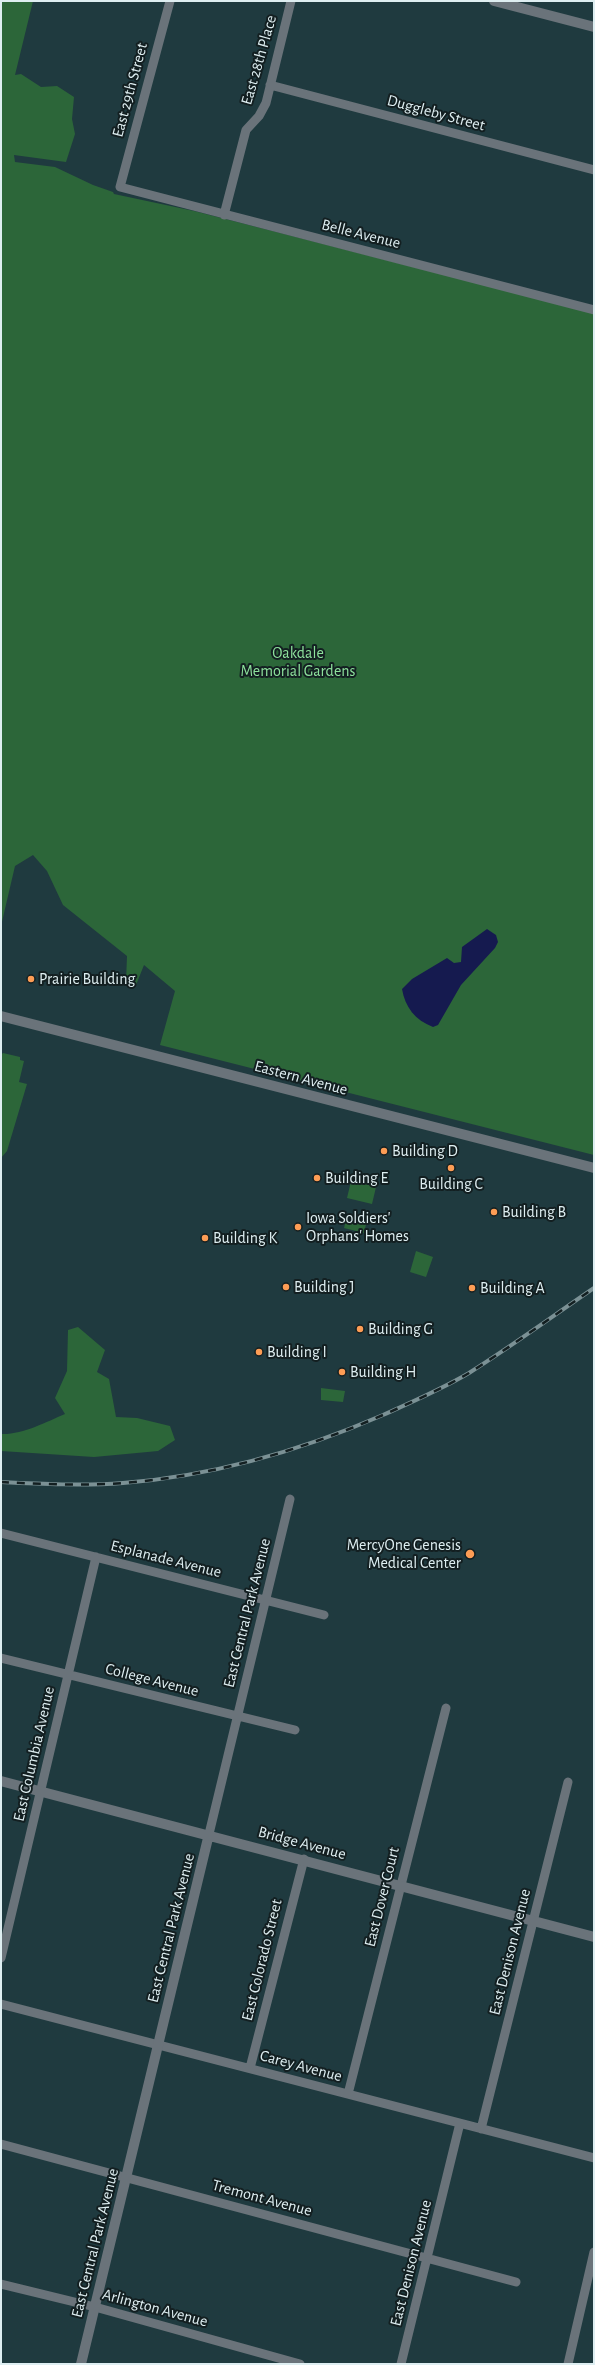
<!DOCTYPE html>
<html>
<head>
<meta charset="utf-8">
<style>
  body { margin:0 }
  #map { position:relative; width:595px; height:2365px; overflow:hidden; background:#1f3a3f; font-family:"Alegreya Sans",sans-serif }
  canvas { display:block }
  .frame { position:absolute; inset:0; border:2px solid #deeef1; pointer-events:none }
</style>
</head>
<body>
<div id="map">
<canvas width="595" height="2365"></canvas>
<div class="frame"></div>
</div>
<script>
const c = document.querySelector('canvas').getContext('2d');
c.lineJoin = 'round';
function fillPath(path, color) { c.fillStyle = color; c.fill(path, 'evenodd'); }
function trace(path, color, width, dash) { c.strokeStyle = color; c.lineWidth = width; c.lineCap = dash ? 'butt' : 'round'; c.setLineDash(dash || []); c.stroke(path); }
function label(font, color, halo, rows, align = 'center') {
  c.font = font + ' "Alegreya Sans",sans-serif'; c.lineWidth = 4; c.setLineDash([]); c.textBaseline = 'middle'; c.strokeStyle = halo; c.fillStyle = color; for (const [text, x, y, turn = 0] of rows) {
    c.save(); c.translate(x, y); c.rotate((+turn || 0) * Math.PI / 180); c.textAlign = isNaN(turn) ? turn : align; if (halo) c.strokeText(text, 0, 0); c.fillText(text, 0, 0); c.restore();
  }
}
fillPath(new Path2D(`
  M1,1h32l-18,74 6,-1 20,13 16,-1 17,11 -2,22 3,15 -9,28 -52,-7 1,7 40,5 38,18 20,7 1,2 80,17 400,102v842l-434,-110 15,-54 -31,-26 -8,20 -10,-3 1,-26 -64,-51 -16,-34 -14,-16 -18,11 -14,60z
  M3,1053l17,4v3l4,1 -5,21 8,2 -20,67 -6,7v-103z
  M352,1177l25,6 -5,21 -25,-6z
  M347,1216l20,4 -3,13 -20,-5z
  M416,1251l17,6 -7,20 -16,-5z
  M78,1327l27,23 -8,22 12,7 7,38 21,1 33,8 5,14 -17,11 -64,6 -93,-6v-17c21,1 45,-12 64,-20l-10,-16 12,-27 1,-41z
  M321,1388l24,3 -2,11 -22,-2z`), '#2c6639');
fillPath(new Path2D(`
  M487,929l9,6 2,7 -3,6 -34,37 -23,40 -5,2c-18,-7 -28,-20 -31,-38l10,-10 35,-21 7,5 7,-1 1,-15z`), '#151a4f');
trace(new Path2D(`
  M170,1l-50,186 474,123
  M270,85l324,85
  M224,215l22,-85 13,-14 7,-13 25,-102
  M1,1533l323,82
  M1,1658l294,72
  M209,1834l81,-335
  M1,1958l95,-401
  M1,2004l593,154
  M250,2068l54,-209
  M348,2094l98,-386
  M481,2129l87,-347
  M1,2144l515,138
  M1,2284l94,23 205,57
  M401,2364l59,-241
  M568,2364l26,-112`), '#6a737a', 9);
trace(new Path2D(`
  M494,1l100,26
  M1,1016l593,152
  M1,1781l593,156
  M81,2364l128,-530`), '#6a737a', 10);
const rail = new Path2D(`
  M1,1482c40,2 82,4 122,1 90,-7 177,-32 260,-68 29,-13 59,-26 86,-42 43,-27 84,-57 125,-85`);
trace(rail, '#7b9195', 4);
trace(rail, '#131f21', 2.5, [8]);
for (const [x, y, r, color] of [
  [31,979,4,"#fd9d55"],
  [384,1151,4,"#fd9d55"],
  [451,1168,4,"#fd9d55"],
  [317,1178,4,"#fd9d55"],
  [494,1212,4,"#fd9d55"],
  [298,1227,4,"#fd9d55"],
  [205,1238,4,"#fd9d55"],
  [286,1287,4,"#fd9d55"],
  [472,1288,4,"#fd9d55"],
  [360,1329,4,"#fd9d55"],
  [259,1352,4,"#fd9d55"],
  [342,1372,4,"#fd9d55"],
  [470,1554,5,"#fd9d55"]
]) { const dot = new Path2D(); dot.arc(x, y, r, 0, 2 * Math.PI); c.fillStyle = color; c.fill(dot); trace(dot, '#131f21', 1.5); }
label('16px', '#deeef1', '#131f21', [
  ["East 28th Place",259,60,-74],
  ["East 29th Street",130,90,-75],
  ["Duggleby Street",436,113,15],
  ["Belle Avenue",361,234,14],
  ["Eastern Avenue",301,1078,15],
  ["Esplanade Avenue",166,1559,14],
  ["East Central Park Avenue",247,1613,-76],
  ["College Avenue",152,1680,14],
  ["East Columbia Avenue",34,1754,-77],
  ["Bridge Avenue",302,1843,15],
  ["East Dover Court",382,1897,-76],
  ["East Central Park Avenue",171,1928,-76],
  ["East Denison Avenue",510,1952,-76],
  ["East Colorado Street",262,1960,-76],
  ["Carey Avenue",301,2066,15],
  ["Tremont Avenue",262,2198,15],
  ["East Central Park Avenue",95,2243,-76],
  ["East Denison Avenue",411,2263,-76],
  ["Arlington Avenue",155,2308,15]
]);
label('16px', '#8de19c', '#131f21', [
  ["Oakdale",298,653],
  ["Memorial Gardens",298,671]
]);
label('16px', '#deeef1', '#131f21', [
  ["Prairie Building",39,979],
  ["Building D",392,1151],
  ["Building E",325,1178],
  ["Building C",451,1184,"center"],
  ["Building B",502,1212],
  ["Iowa Soldiers'",306,1218],
  ["Orphans' Homes",306,1236],
  ["Building K",213,1238],
  ["Building J",294,1287],
  ["Building A",480,1288],
  ["Building G",368,1329],
  ["Building I",267,1352],
  ["Building H",350,1372],
  ["MercyOne Genesis",461,1545,"right"],
  ["Medical Center",461,1563,"right"]
], 'left');
</script>
</body>
</html>
